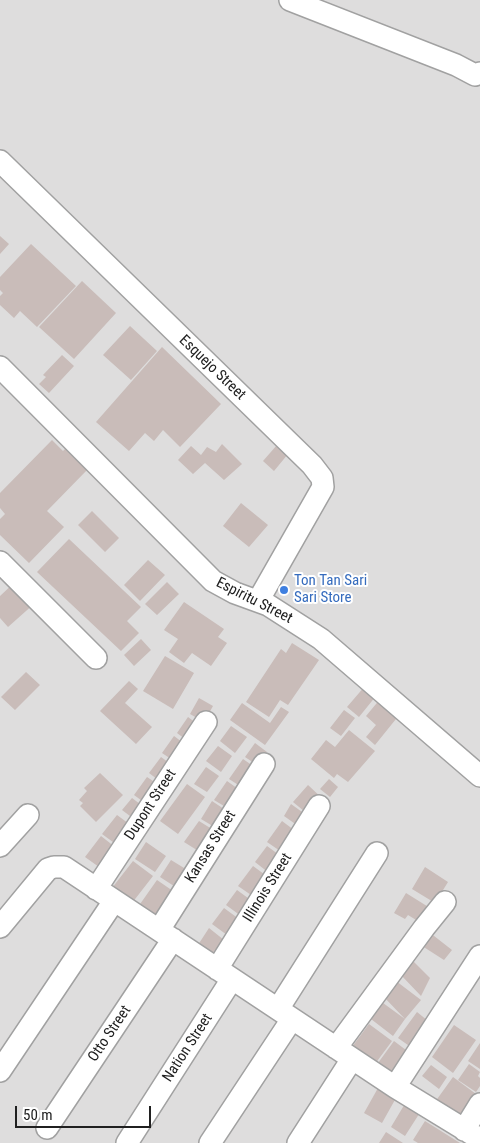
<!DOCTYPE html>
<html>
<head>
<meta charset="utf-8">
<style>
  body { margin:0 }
  #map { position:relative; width:480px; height:1143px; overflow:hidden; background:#f1ebe6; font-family:"Roboto Condensed",sans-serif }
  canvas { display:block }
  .scale { position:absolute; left:15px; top:1106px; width:136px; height:22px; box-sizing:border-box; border:2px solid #202020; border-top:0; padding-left:6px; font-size:15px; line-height:18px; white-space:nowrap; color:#202020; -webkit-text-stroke:4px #fff; paint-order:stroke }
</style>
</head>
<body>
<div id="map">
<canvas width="480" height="1143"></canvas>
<div class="scale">50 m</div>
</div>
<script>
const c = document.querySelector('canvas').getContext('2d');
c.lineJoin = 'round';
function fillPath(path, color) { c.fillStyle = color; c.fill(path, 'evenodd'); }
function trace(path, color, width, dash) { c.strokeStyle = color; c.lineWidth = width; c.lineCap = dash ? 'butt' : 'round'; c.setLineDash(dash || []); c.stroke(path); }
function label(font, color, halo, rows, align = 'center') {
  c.font = font + ' "Roboto Condensed",sans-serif'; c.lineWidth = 4; c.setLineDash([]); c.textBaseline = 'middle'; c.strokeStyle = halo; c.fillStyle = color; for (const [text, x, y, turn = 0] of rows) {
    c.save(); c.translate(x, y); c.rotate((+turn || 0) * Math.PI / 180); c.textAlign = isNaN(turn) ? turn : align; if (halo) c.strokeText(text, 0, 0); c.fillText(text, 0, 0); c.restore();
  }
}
fillPath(new Path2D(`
  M0,0h480v1143h-480z`), '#dedddd');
fillPath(new Path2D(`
  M0,236l9,8 -9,10z
  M31,244l45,42 -39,41 -17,-16 -6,7 -14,-13v-9l3,-3 -3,-3v-13z
  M82,281l34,32 -42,46 -35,-32z
  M130,326l27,25 -26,29 -28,-25z
  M162,347l59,57 -41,43 -17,-17 -9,11 -9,-8 -16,18 -33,-29z
  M62,355l12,11 -25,27 -10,-9 7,-7 -3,-2z
  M52,440l11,11 2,-2 22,21 -40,41 17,16 -35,36 -29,-28v-16l5,-5 -5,-6v-15z
  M222,444l20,20 -18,16 -19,-17 -12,11 -15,-14 13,-14 10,9 6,-8 9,5z
  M277,445l11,9 -14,17 -11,-10z
  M241,503l27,22 -19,22 -26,-21z
  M92,511l27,27 -14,14 -27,-27z
  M69,539l72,68 -14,14 12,12 -18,18 -84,-79z
  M148,560l17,15 -25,26 -16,-16z
  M15,582l20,21 -27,24 -8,-9v-22z
  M167,582l12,12 -22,21 -12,-11z
  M184,602l40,27 -6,8 9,6 -16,23 -19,-13 -8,10 -15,-11 9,-13 -14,-9z
  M141,639l10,11 -17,16 -10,-11z
  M292,643l27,17 -31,45 -8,-5 -11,17 -23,-15 35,-53 5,4z
  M165,656l29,17 -21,36 -30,-18z
  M26,672l14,13 -25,25 -14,-13z
  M129,681l9,8 -13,14 27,24 -16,17 -36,-33z
  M365,686l11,10 -17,21 -12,-10z
  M199,698l14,8 -9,16 -14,-8z
  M381,698l19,16 -25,31 -9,-8 10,-12 -10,-9z
  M242,703l28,20 11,-16 8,5 -24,33 -35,-25z
  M344,710l11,8 -14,18 -11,-8z
  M188,717l12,9 -11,16 -12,-9z
  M231,726l16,11 -12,16 -15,-12z
  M349,730l26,21 -27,31 -11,-8 -3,4 -23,-19 15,-19 9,7z
  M174,736l12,9 -12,16 -12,-8z
  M255,743l12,9 -10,13 -12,-8z
  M218,746l14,10 -11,16 -15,-11z
  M161,757l11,8 -11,17 -12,-9z
  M243,759l13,9 -13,20 -14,-9z
  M206,767l13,9 -12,16 -13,-8z
  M100,773l23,22 -27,27 -16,-16 3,-3 -4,-3 8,-9 -3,-3z
  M147,777l12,8 -14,18 -11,-8z
  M329,779l9,8 -8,10 -10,-8z
  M227,781l14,10 -12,18 -15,-9z
  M187,784l18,13 -27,37 -18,-13z
  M308,785l16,15 -14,16 -17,-14z
  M132,798l12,9 -10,12 -12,-9z
  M212,801l15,10 -11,17 -15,-9z
  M291,804l18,13 -8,11 -17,-12z
  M117,815l15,11 -15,19 -15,-11z
  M199,821l16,10 -15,21 -16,-10z
  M282,821l16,12 -15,20 -16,-11z
  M101,836l14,11 -16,20 -14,-10z
  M146,842l20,14 -11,16 -20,-13z
  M267,846l15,11 -13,16 -14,-11z
  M171,860l18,11 -12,17 -17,-11z
  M133,861l20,15 -21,27 -20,-15z
  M253,866l15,11 -14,20 -16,-11z
  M425,867l23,15 -13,21 -23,-14z
  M157,880l16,11 -19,27 -16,-11z
  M237,890l15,11 -11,15 -15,-11z
  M406,893l24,15 -9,15 -13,-8 -3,4 -11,-6z
  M224,908l15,11 -12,16 -15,-11z
  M209,928l15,12 -15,17 -13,-9z
  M429,932l23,18 -8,10 -25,-16z
  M413,961l17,17 -9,18 -20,-21z
  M396,981l25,19 -16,19 -22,-23z
  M383,1003l22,16 -12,17 -22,-17z
  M417,1012l16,13 -18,25 -17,-12z
  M369,1024l23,17 -17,23 -23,-17z
  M454,1025l22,15 -23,33 -21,-16z
  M394,1041l20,15 -16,21 -20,-14z
  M480,1043v26l-12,-8z
  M469,1064l11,8 -2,4 2,2v8l-4,6 -18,-12z
  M431,1065l16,12 -8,12 -17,-13z
  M453,1077l23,17 -18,25 -23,-17z
  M378,1088l18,10 -14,25 -18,-10z
  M406,1102l15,9 -16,25 -14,-9z
  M425,1121l35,22h-42l-5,-3z
  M386,1132l17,11h-24z`), '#c9bcb9');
const minor = new Path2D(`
  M290,0l166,65 19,10 5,-2
  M0,161l312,304 10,13 1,9 -65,114
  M0,367l213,214 22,12 33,12 53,34 159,137
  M0,562l96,96
  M0,846l28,-31
  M96,889l110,-167
  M0,927l48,-58 6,-2h10l331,220 85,52
  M159,930l105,-166
  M217,969l102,-163
  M278,1009l99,-156
  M336,1048l88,-120 21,-26
  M0,1071l114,-170
  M395,1087l85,-131
  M47,1128l126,-189
  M464,1130l16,-26
  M127,1143l105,-164
  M210,1143l82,-124
  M298,1143l54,-84`);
trace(minor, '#a1a1a1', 24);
trace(minor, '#fff', 21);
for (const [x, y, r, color] of [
  [284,590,5,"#3f7fe0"]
]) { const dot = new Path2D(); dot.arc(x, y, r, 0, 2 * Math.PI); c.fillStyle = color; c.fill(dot); trace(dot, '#fff', 2); }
label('15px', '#202020', '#fff', [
  ["Esquejo Street",212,368,44],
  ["Espiritu Street",254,601,27],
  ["Dupont Street",151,805,-57],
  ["Kansas Street",211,847,-58],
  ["Illinois Street",268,888,-58],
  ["Otto Street",110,1034,-56],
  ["Nation Street",188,1048,-57]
]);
label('15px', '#366cbe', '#fff', [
  ["Ton Tan Sari",294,581],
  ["Sari Store",294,598]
], 'left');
</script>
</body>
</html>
